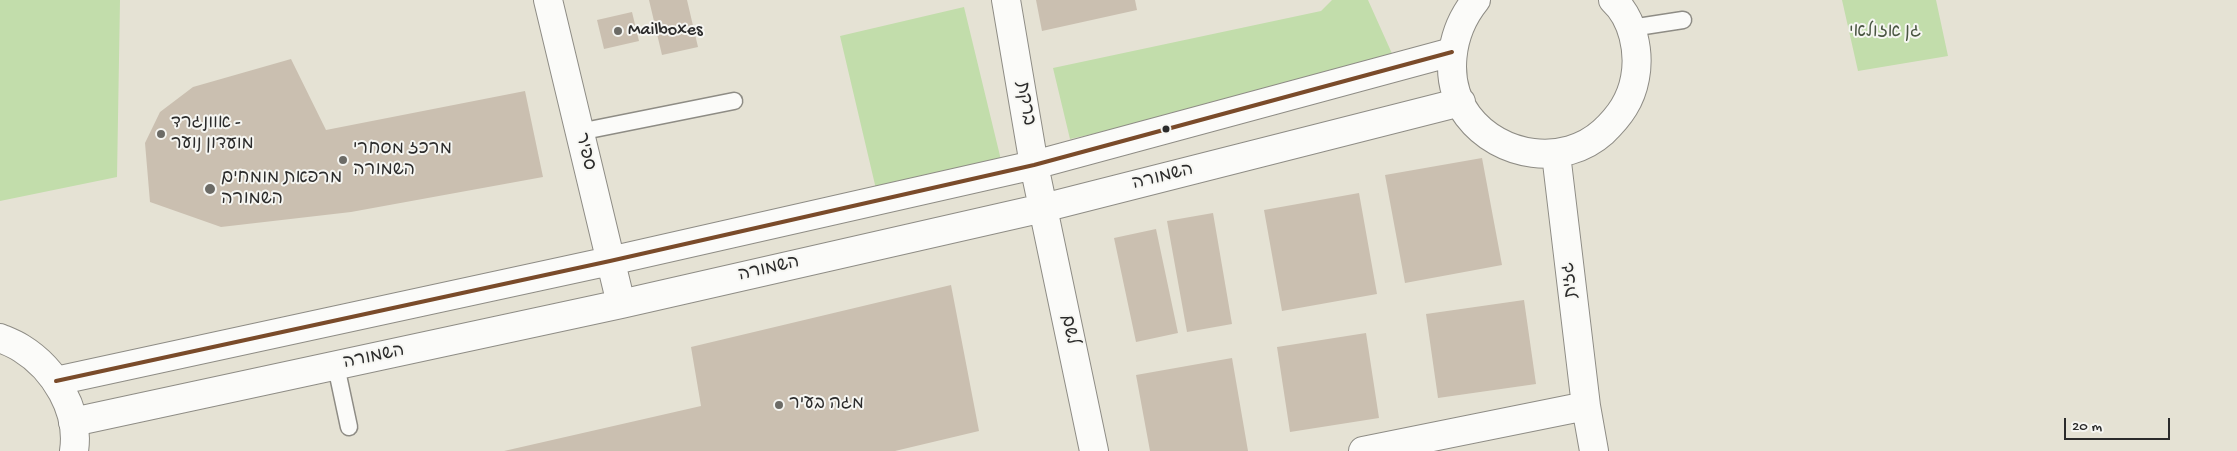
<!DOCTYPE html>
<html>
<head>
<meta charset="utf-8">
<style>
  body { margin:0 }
  #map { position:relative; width:2237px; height:451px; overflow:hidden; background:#e5e2d4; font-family:"Gochi Hand",sans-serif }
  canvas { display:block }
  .scale { position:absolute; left:2064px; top:418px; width:106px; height:22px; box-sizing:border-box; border:2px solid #2b2b2b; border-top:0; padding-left:6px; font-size:15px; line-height:18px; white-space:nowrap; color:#2b2b2b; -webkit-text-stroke:4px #f6f6f2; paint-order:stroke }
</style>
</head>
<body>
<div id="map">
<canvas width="2237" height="451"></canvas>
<div class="scale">20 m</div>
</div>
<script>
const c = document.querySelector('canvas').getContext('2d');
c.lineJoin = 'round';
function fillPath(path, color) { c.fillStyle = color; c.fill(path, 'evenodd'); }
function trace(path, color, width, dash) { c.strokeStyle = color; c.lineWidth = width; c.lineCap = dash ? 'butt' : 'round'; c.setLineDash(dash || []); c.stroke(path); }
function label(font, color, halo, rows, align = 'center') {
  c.font = font + ' "Gochi Hand","Playpen Sans Hebrew",sans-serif'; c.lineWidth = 4; c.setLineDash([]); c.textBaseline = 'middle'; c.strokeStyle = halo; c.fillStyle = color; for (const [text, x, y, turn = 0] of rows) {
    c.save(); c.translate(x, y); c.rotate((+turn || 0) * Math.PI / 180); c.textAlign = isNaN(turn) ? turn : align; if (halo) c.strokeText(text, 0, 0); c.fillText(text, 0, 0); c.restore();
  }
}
fillPath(new Path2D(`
  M0,0h120l-3,177 -117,24z
  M1332,0h36l30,67 -328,72 -17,-71 268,-57z
  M1842,0h94l12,56 -90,15z
  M964,7l37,153 -125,29 -36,-153z`), '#c2ddab');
fillPath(new Path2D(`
  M649,0h38l11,47 -36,8z
  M1036,0h99l2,10 -95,21z
  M632,12l7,29 -35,8 -7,-29z
  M291,59l35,71 199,-39 18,86 -192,35 -130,15 -71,-25 -5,-59 15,-31 33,-25z
  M1482,158l20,107 -97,18 -20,-108z
  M1359,193l18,101 -95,17 -18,-101z
  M1213,213l19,111 -45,8 -20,-111z
  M1156,229l22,104 -42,9 -22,-104z
  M951,285l28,146 -84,20h-391l197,-45 -10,-59z
  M1524,300l12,84 -98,14 -12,-84z
  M1366,333l13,85 -89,14 -13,-85z
  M1232,358l16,93h-98l-14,-76z`), '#cabfb0');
const lane = new Path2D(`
  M1631,28l52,-8
  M579,132l155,-31
  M336,366l13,61`);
const street = new Path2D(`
  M548,0l73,304
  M1006,0l28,165 60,286
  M1476,0c-26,32 -34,81 -8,116 32,42 96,51 135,16 17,-16 28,-32 32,-54 5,-26 -2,-60 -22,-78
  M1556,154l30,252 8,45
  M56,381l554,-120 424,-96 418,-113
  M73,422l548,-118 422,-96 418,-106
  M1363,451l223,-45`);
const secondary = new Path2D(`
  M0,338c7,3 15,6 21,10 34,21 59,63 53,103`);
trace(lane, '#8e8c85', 19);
trace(street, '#8e8c85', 30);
trace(secondary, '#8e8c85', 30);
trace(lane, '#fbfbf9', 16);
trace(street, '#fbfbf9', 28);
trace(secondary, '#fbfbf9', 28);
trace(new Path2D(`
  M56,381l554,-120 424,-96 418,-113`), '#7a4b2a', 4);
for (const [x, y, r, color] of [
  [618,31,5,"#6c6b66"],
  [1166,129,4.5,"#2b2b2b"],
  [161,134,5,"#6c6b66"],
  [343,160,5,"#6c6b66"],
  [210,189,6,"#6c6b66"],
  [779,405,5,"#6c6b66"]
]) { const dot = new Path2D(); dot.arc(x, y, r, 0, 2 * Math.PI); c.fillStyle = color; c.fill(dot); trace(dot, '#f6f6f2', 2); }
label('18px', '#2b2b2b', '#f6f6f2', [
  ["Mailboxes",628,31],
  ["אוונגרד -",171,124],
  ["מועדון נוער",171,145],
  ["מרכז מסחרי",353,150],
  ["השמורה",353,171],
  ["מרפאת מומחים",221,179],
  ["השמורה",221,200],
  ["מגה בעיר",789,405]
], 'left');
label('18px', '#4a5642', '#f6f6f2', [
  ["גן אזולאי",1885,33]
]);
label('18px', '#2b2b2b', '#f6f6f2', [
  ["ברקת",1024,104,80],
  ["ספיר",584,152,76],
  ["השמורה",1163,178,-14],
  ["השמורה",769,270,-13],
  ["גזית",1571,280,-97],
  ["לשם",1068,330,78],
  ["השמורה",374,358,-12]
]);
</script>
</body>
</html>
